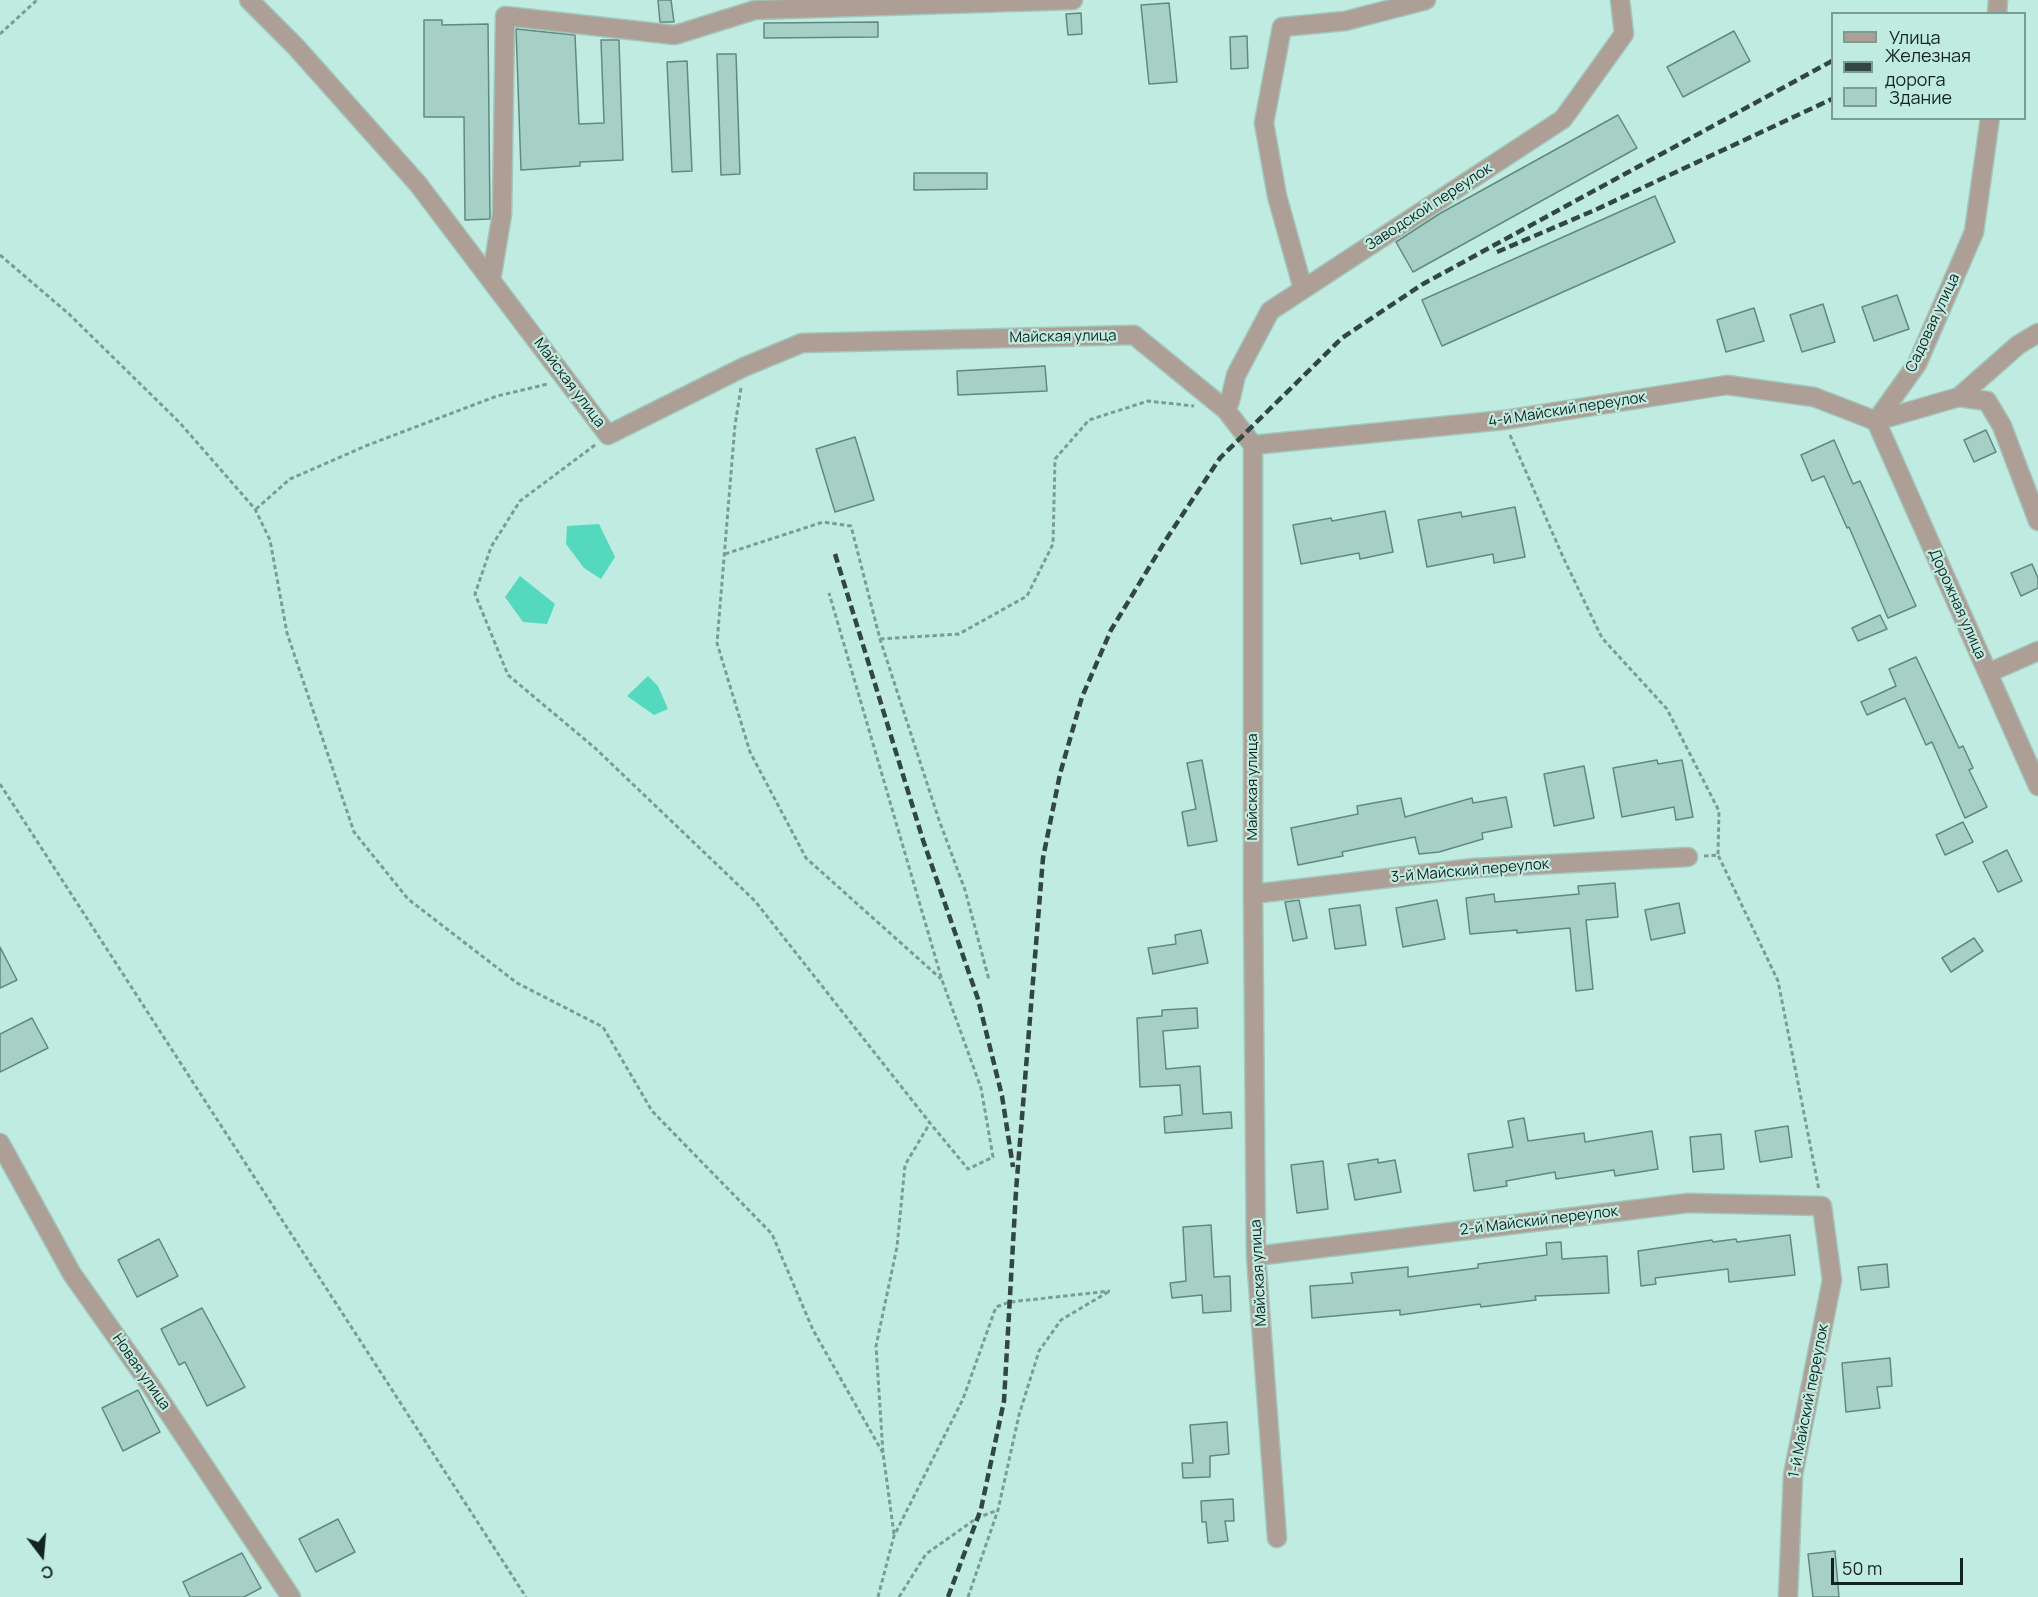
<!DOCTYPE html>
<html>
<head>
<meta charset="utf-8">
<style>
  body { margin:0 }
  #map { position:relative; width:2038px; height:1597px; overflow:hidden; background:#c0ebe0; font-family:Manrope,sans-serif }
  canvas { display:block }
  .legend { position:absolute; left:1831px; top:12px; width:195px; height:108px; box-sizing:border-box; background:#c0ebe0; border:2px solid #7b9b93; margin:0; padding:8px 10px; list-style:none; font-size:18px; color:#132420 }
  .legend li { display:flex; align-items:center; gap:12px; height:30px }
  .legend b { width:30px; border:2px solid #7b9b93 }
  .north { position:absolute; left:12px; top:1525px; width:60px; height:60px; -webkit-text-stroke:4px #c0ebe0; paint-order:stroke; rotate:164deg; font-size:16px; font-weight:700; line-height:24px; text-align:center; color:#132420 }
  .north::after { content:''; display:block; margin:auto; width:21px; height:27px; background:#132420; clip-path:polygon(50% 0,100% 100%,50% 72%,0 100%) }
  .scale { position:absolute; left:1831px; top:1558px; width:132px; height:27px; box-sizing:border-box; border:3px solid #132420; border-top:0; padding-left:8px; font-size:18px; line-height:21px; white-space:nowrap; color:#132420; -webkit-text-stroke:4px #c0ebe0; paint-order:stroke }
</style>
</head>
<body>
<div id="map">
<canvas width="2038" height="1597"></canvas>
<ul class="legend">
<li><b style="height:8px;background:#ad9f96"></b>Улица</li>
<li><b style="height:8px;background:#324742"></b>Железная дорога</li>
<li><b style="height:16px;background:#a6d0c6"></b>Здание</li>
</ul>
<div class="north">С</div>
<div class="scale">50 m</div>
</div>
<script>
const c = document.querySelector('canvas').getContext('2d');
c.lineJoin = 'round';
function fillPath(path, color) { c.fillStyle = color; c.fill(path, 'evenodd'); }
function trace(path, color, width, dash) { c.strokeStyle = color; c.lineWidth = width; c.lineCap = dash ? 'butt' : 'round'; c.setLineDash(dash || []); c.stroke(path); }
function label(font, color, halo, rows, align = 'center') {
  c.font = font + ' Manrope,sans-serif'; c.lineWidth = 4.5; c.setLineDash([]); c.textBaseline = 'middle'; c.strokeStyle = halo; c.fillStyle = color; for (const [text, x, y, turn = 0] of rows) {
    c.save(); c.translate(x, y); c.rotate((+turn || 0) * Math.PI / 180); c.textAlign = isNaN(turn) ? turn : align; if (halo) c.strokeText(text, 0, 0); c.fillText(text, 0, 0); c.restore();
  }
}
fillPath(new Path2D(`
  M599,524l16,33 -14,22 -17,-11 -18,-24 1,-18z
  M520,576l35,28 -8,20 -24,-2 -18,-25z
  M648,676l10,10 10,23 -14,6 -27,-19z`), '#54d8be');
const building = new Path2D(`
  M658,0h13l3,22h-14z
  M1169,3l8,79 -28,2 -8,-79z
  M1081,13l1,21 -14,1 -2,-21z
  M424,20h18v5l46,-1 2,195 -25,1 -1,-103h-40z
  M878,22v15l-114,1v-15z
  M516,29l59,6 4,89 25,-1 -3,-83h18l4,120 -43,2v4l-59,4z
  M1734,31l16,30 -67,36 -16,-30z
  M1247,36l1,32 -17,1 -1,-32z
  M717,54h19l4,120 -19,1z
  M687,61l5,110 -20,1 -5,-110z
  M1618,115l19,33 -224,124 -17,-30 43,-28z
  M914,173h73v16l-73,1z
  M1655,196l20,46 -233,104 -20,-46z
  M1897,295l12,34 -35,12 -12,-34z
  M1823,304l12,38 -33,10 -12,-37z
  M1754,308l10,33 -38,11 -9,-32z
  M1045,366l2,25 -89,4 -1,-24z
  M1986,430l10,22 -22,10 -10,-22z
  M855,437l19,63 -39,12 -19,-63z
  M1834,440l19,44 7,-3 56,125 -28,12 -39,-91 -2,1 -23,-52 -12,5 -11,-26z
  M1515,507l10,50 -31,6 -1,-9 -66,13 -9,-47 43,-8 1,5z
  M1385,511l8,41 -33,7 -1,-6 -58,11 -8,-39 38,-7 1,3z
  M2032,564l6,14v10l-17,8 -10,-23z
  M1880,615l7,14 -29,12 -6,-13z
  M1916,657l43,91 4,-2 10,22 -4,2 18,37 -22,11 -33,-76 -6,3 -21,-47 -38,17 -6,-13 35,-16 -7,-17z
  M1202,760l15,81 -29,5 -6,-34 14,-3 -9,-46z
  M1657,760l1,4 24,-4 11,57 -17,3 -2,-13 -52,10 -9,-49z
  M1584,766l10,52 -40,8 -10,-52z
  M1506,797l6,30 -30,6 1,6 -44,13 -20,2 -4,-17 -73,15 1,4 -45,9 -7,-37 67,-14 -1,-8 44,-8 4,19 67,-19 1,5z
  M1963,822l10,20 -28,13 -9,-20z
  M2007,850l15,31 -24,11 -15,-30z
  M1615,883l3,34 -32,3 7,69 -17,2 -6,-63 -53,5v-3l-47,4 -4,-36 28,-4 1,8 84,-8 -1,-8z
  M1299,900l8,38 -14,3 -8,-39z
  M1437,900l8,39 -42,8 -7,-39z
  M1679,903l6,30 -34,7 -6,-30z
  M1360,905l6,40 -31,4 -6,-40z
  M1201,930l7,33 -55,11 -5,-26 28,-4 -1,-9z
  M1974,938l9,13 -32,21 -9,-14z
  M0,947l17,33 -17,8z
  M1197,1008l1,20 -35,3 3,38 34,-3 3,48 28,-2 1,16 -67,5 -1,-16 18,-2 -2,-30 -40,2 -3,-69 25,-2v-6z
  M32,1018l16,30 -48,24v-38z
  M1524,1118l4,23 56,-8 1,9 67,-11 6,38 -43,7 -1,-6 -58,9 -1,-7 -49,9 1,5 -33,5 -6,-37 45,-7 -5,-26z
  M1788,1126l4,31 -32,5 -5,-31z
  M1721,1134l3,35 -31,3 -3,-35z
  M1378,1159v4l17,-3 6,32 -46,8 -7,-36z
  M1323,1161l5,48 -31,4 -6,-48z
  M1211,1225l3,52 16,-1 1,35 -28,2 -1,-18 -30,3 -2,-15 16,-2 -3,-54z
  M1790,1235l5,40 -66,7 -1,-13 -73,9 1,6 -15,2 -3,-35 74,-11 1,2 23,-3 1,3z
  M159,1239l19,37 -41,21 -19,-37z
  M1561,1242l1,17 45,-3 2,37 -74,3 1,4 -55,7 -1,-3 -80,11v-5l-88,8 -2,-32 43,-3 -2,-10 57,-6v10l70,-9v-4l69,-9 -1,-12z
  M1887,1264l2,23 -28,3 -3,-23z
  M202,1308l43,79 -38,19 -22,-44 -6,3 -18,-36z
  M1890,1358l2,28 -15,1 3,21 -34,4 -4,-49z
  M138,1390l22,42 -37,19 -21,-43z
  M1227,1422l2,32 -19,2v21l-27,1 -1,-15h11l-3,-38z
  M1233,1499l1,22h-9l3,20 -20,2 -2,-21h-4l-1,-21z
  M338,1519l17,33 -39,20 -17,-33z
  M1835,1551l4,46h-26l-5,-43z
  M242,1553l19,35 -17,9h-54l-7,-15z`);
fillPath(building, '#a6d0c6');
trace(building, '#618980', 1.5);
const minor = new Path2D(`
  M249,0l47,47 122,137 190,251 136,-68 58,-24 332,-8 92,75 27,35v449l3,362 21,282
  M1997,14l1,-14
  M491,280l11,-66 3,-198 170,19 80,-25 318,-10
  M1303,289l-26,-93 -13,-73 18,-96 63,-6 81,-21
  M1959,397l59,-52 20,-12
  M1226,410l4,-9 6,-26 34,-64 293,-192 61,-85 -4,-34
  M1876,421l162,365
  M1876,421l41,-57 57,-132 16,-114
  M1876,421l83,-24 28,4 15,25 36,95
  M1253,445l251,-25 223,-35 87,12 62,24
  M1988,673l50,-22
  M1253,894l221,-26 214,-11
  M0,1143l72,131 77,109 142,214
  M1256,1256l432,-53 134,3 10,74 -39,195 -5,122`);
trace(minor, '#a1c7bd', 21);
trace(new Path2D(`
  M0,34l37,-34
  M0,255l69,59 111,109 75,86 15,31 17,93 67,199 54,67 109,84 86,44 49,84 120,123 41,96 70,123
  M741,388l-6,37 -18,218 33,109 56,106 135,121
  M1510,435l53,122 39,81 65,71 52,102 -1,44
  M595,445l-75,56 -29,46 -16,47 33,81 87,73 160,153 175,222 38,46 25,-12 -12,-69 -39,-108 -113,-387
  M256,509l34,-30 78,-34 129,-49 51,-12
  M725,554l98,-32 28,4 29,113 59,181 26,70 24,90
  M880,639l79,-5 68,-38 26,-52 2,-85 34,-39 59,-19 46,5
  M0,784l526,813
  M1704,856l14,-1 60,126 41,209
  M894,1534l-11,-81 -7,-107 21,-99 8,-82 25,-42
  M878,1597l16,-61 69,-137 33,-92 14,-5 100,-11
  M899,1597l27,-43 51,-36 21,-8
  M968,1597l30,-87 21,-95 20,-64 22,-31 47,-28`), '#7b9c93', 3, [4.5, 3]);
trace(minor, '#ad9f96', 18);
trace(new Path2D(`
  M1497,252l98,-42 237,-111
  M835,554l88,286 55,159 24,97 11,71
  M948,1597l33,-88 23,-108 12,-210 27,-333 17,-84 22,-77 29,-67 56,-92 53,-80 122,-120 81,-54 409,-223`), '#324742', 4.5, [9, 4.5]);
label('15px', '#132420', '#c0ebe0', [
  ["Заводской переулок",1429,207,-33],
  ["Садовая улица",1933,323,-65],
  ["Майская улица",1063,337,-1],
  ["Майская улица",569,383,53],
  ["4-й Майский переулок",1567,410,-9],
  ["Дорожная улица",1957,604,66],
  ["Майская улица",1253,787,-90],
  ["3-й Майский переулок",1470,871,-5],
  ["2-й Майский переулок",1539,1221,-7],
  ["Майская улица",1259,1273,-93],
  ["Новая улица",141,1372,55],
  ["1-й Майский переулок",1809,1401,-79]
]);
</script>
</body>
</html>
